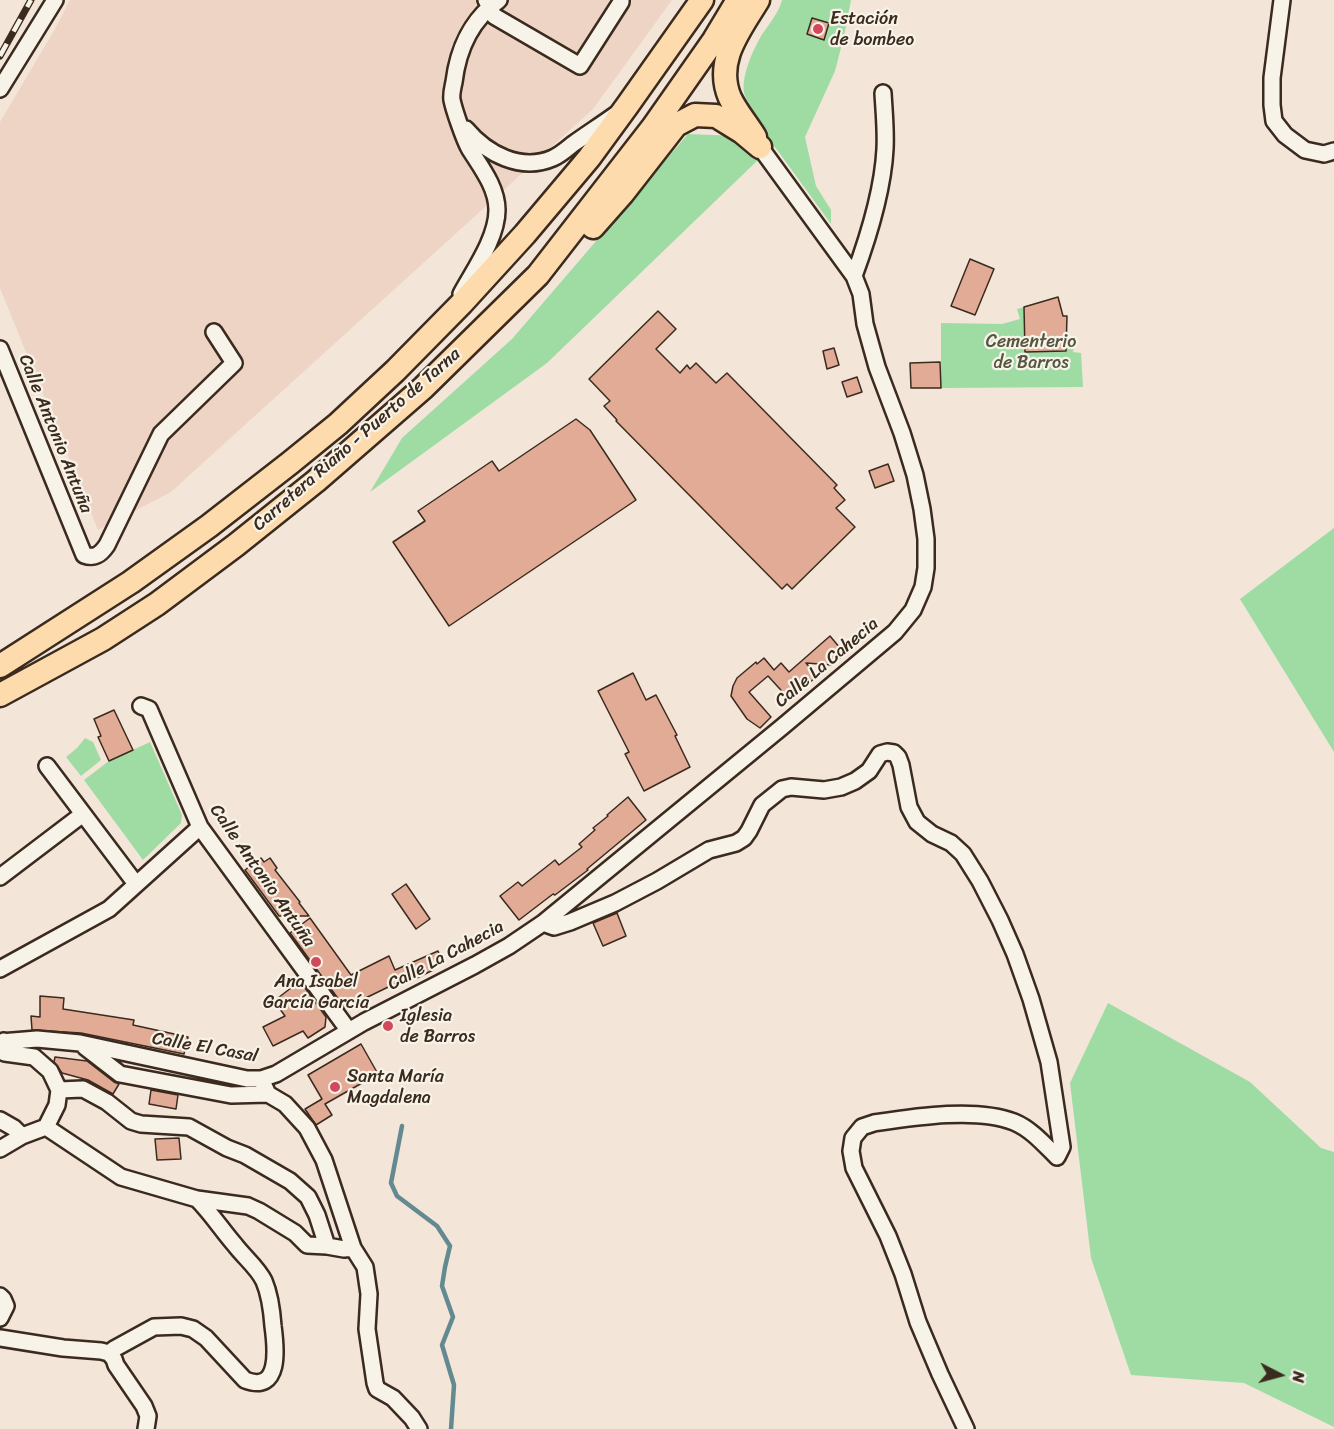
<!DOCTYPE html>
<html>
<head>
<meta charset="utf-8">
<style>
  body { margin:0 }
  #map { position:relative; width:1334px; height:1429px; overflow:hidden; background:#f3e5d8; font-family:Sriracha,sans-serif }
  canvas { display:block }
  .north { position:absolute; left:1250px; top:1345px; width:60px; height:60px; -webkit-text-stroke:4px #f7f3e8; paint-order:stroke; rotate:96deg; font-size:16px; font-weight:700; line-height:24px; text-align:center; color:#3b2a1e }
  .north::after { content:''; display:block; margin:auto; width:21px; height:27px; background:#3b2a1e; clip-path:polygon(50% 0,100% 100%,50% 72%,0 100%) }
</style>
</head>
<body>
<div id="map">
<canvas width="1334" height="1429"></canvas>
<div class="north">N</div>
</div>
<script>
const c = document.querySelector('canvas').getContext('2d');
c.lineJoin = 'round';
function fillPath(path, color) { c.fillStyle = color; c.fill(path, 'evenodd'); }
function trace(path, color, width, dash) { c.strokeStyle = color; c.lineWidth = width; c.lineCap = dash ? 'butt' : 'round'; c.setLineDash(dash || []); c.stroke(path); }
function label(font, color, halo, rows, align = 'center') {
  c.font = font + ' Sriracha,sans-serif'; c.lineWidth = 4.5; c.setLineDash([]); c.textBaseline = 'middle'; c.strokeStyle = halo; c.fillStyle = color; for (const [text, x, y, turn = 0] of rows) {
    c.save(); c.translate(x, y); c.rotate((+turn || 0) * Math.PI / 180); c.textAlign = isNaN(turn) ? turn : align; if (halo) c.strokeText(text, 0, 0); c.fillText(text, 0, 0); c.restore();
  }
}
fillPath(new Path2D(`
  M70,0h602l-79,109 -422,383 -73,38 -98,-242v-166l55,-93z`), '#eed4c4');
fillPath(new Path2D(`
  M782,0h69l-7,36 -9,35 -30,66 11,49 15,24v14l-53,-73 -10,-12 -1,-6c-7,-12 -16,-24 -22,-37 -6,-16 9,-49 18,-63 7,-10 16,-21 19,-33z
  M688,134l50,2 20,24 -211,203 -177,129 32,-54 110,-99z
  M1058,297l4,19h5l-1,29 8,1 -1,6 8,1 2,34 -142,1v-65l61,1 18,-5 -3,-10z
  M1334,528v224l-94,-153z
  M85,738l8,4 8,18 -20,16 -15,-19 11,-9z
  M150,742l32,73 -1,8 -38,37 -59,-80 25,-19z
  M1108,1003l142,79 71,66 13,4v275l-90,-44 -113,-8 -40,-117 -21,-175z`), '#9edca4');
trace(new Path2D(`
  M402,1126l-11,57 6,13 40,30 13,20 -5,21 -3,19 11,31 -11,28 12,40 -3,44`), '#638991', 4.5);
const building = new Path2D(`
  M812,18l17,5 -5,17 -17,-6z
  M970,259l24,10 -19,46 -24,-9z
  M1058,297l5,19h4l-1,35 -41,1 -1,-45z
  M658,311l18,18 -20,20 24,24 7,-8 3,4 6,-6 20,20 11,-10 110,112 -3,3 11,12 -9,8 19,19 -63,62 -5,-5 -5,5 -166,-168 1,-1 -13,-14 6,-5 -21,-22z
  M834,348l5,17 -12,4 -4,-18z
  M940,362l1,26h-30l-1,-25z
  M857,377l5,15 -15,5 -5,-15z
  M576,419l14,11 46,70 -187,126 -56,-84 32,-21 -7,-10 74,-50 7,10z
  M888,464l6,17 -19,7 -6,-17z
  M830,636l15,18 -13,11 -26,-2 11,13 -27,24 -22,-24 -19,16 22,25 -11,11 -13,-9 -16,-23 2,-10 4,-8 19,-16 1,2 7,-6 10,12 7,-7 8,9z
  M633,673l13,27 10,-5 21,40 -2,1 15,31 -46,24 -19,-37 4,-2 -31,-61z
  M114,710l19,40 -24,11 -11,-24 3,-1 -7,-17z
  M628,797l18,23 -59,49 1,1 -33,25 -2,-1 -34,26 -19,-24 18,-14 4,4 33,-26 4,5 23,-18 -3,-3 16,-14 -2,-2 15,-12 -1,-1z
  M261,858l3,4 6,-4 7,10 -2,2 25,32 -1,1 10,13h-30l-34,-46z
  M406,884l24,35 -14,10 -24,-35z
  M617,913l9,23 -23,10 -10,-23z
  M310,918l41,57 38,-19 6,14 43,-19 4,9 -11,6 2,4 -18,9 -2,-4 -68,33 -55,-75z
  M300,981l26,36 -1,10 -17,11 -5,-7 -30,15 -10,-19 22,-11 -11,-15z
  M40,996l24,2 -1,11 71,11 -1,5 55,12 -4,17 -103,-21 -49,-3 -1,-14 9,1z
  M361,1044l17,30 -53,30 7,11 -16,10 -11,-16 17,-10 -14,-24z
  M55,1057l32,4 27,21 5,2 -6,10 -25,-14 -26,-7 -8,-11z
  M151,1090l27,5 -2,14 -27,-5z
  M179,1138l2,21 -24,1 -2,-21z`);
fillPath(building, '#e1ab96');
trace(building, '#3b2a1e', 1.5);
const minor = new Path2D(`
  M486,0l8,16 86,50 41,-64v-2
  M1282,0l-10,78v27l2,16 11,14 20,15 19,4 10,-3
  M0,89l55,-89
  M466,129c21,25 55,43 87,29 7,-3 14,-9 20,-14 14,-10 28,-19 42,-29
  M854,276c14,-38 29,-87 31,-127 1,-19 -1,-38 -2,-56
  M461,294c13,-24 36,-56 36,-84 0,-23 -17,-44 -28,-62 -5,-9 -15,-38 -17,-48 -1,-6 1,-13 2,-18 4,-33 18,-63 45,-82
  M0,349l84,206c11,4 17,-1 23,-10l54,-111 73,-71 -20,-31
  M141,706l8,3 51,118 149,204
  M47,766l89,118
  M0,877l83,-63
  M543,923l11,4 16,-5 45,-19 42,-22 52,-31 27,-7 8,-5 5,-7 13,-26 20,-16 9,-2 33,3 17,-3 14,-6 14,-10 11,-17 7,-2 7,1 4,4 3,8 8,42 8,15 15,12 19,9 12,11 17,27 20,39 15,34 16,45 18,63 13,85 -5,10c-13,-13 -26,-28 -43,-35 -38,-15 -100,-5 -140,1l-12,4 -9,11 -2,13 3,17 34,68 15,38 15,48 22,52 26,55
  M0,969l109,-60 91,-82
  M0,1042l37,-3 43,4 167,36h14l15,-5 88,-52 111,-57 34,-19 34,-23 239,-196 113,-95 18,-22 10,-23 3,-19v-29l-4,-30 -7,-34 -13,-42 -25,-66 -12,-43 -4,-30 -7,-18 -94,-129
  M85,1047l35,27 111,21 37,-1
  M261,1079l7,15 17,10 22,24 17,32 29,88 12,19 4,27 -2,35 8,54 2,6 16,9 19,20 7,11
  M59,1090l24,-1 24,13 24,19 10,3 48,3 38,21 18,7 45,26 18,16 9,18 10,31
  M0,1120l14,8 8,8
  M46,1127l75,50 76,22 51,7 11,5 36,22 12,12 20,1 17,3 9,-1
  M0,1149l22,-13 24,-9 11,-22 2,-15 -9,-19 -16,-14 -29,-4 -1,-12
  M0,1296l3,3 3,7 -6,12
  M0,1338l63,10 38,3 8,2 5,6 2,6 28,41 4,10 -2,13
  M109,1353l5,-4 40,-22 27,-1 12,3 13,9 39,42c36,14 31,-32 28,-54 -1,-14 -3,-31 -9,-45 -6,-13 -20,-24 -29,-36 -13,-15 -24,-32 -38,-46`);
const highway = new Path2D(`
  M755,137c-8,-13 -19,-26 -25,-39 -16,-37 10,-68 28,-98
  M593,227l30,-34 53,-68 19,-10 21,1 26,16 18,15
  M0,666l131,-84 78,-56 81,-63 48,-39 57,-53 67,-68 63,-69 64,-76 38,-52 75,-106
  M0,695l103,-56 54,-35 79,-59 80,-64 107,-93 115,-113 115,-148 61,-87 24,-40`);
trace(minor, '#3b2a1e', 20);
trace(highway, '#3b2a1e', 27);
trace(minor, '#f7f3e8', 15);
trace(highway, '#fedbac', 22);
const rail = new Path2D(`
  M0,56l31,-56`);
trace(rail, '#3b2a1e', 7);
trace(rail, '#f7f3e8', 4.5, [14]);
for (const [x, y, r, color] of [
  [818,29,6,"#d1495b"],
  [316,962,6,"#d1495b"],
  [388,1026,6,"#d1495b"],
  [335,1087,6,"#d1495b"]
]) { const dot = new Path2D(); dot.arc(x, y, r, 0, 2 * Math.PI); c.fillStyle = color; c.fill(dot); trace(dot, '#f7f3e8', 2); }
label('18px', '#3b2a1e', '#f7f3e8', [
  ["Estación",830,19],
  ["de bombeo",830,40],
  ["Ana Isabel",316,982,"center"],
  ["García García",316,1003,"center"],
  ["Iglesia",400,1016],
  ["de Barros",400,1037],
  ["Santa María",347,1077],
  ["Magdalena",347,1098]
], 'left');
label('18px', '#545640', '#f7f3e8', [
  ["Cementerio",1031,342],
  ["de Barros",1031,363]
]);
label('18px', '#3b2a1e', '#f7f3e8', [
  ["Calle Antonio Antuña",55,434,68],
  ["Carretera Riaño - Puerto de Tarna",357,440,-41],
  ["Calle La Cahecia",827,663,-40],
  ["Calle Antonio Antuña",262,876,55],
  ["Calle La Cahecia",446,956,-28],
  ["Calle El Casal",205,1048,10]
]);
</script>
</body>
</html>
